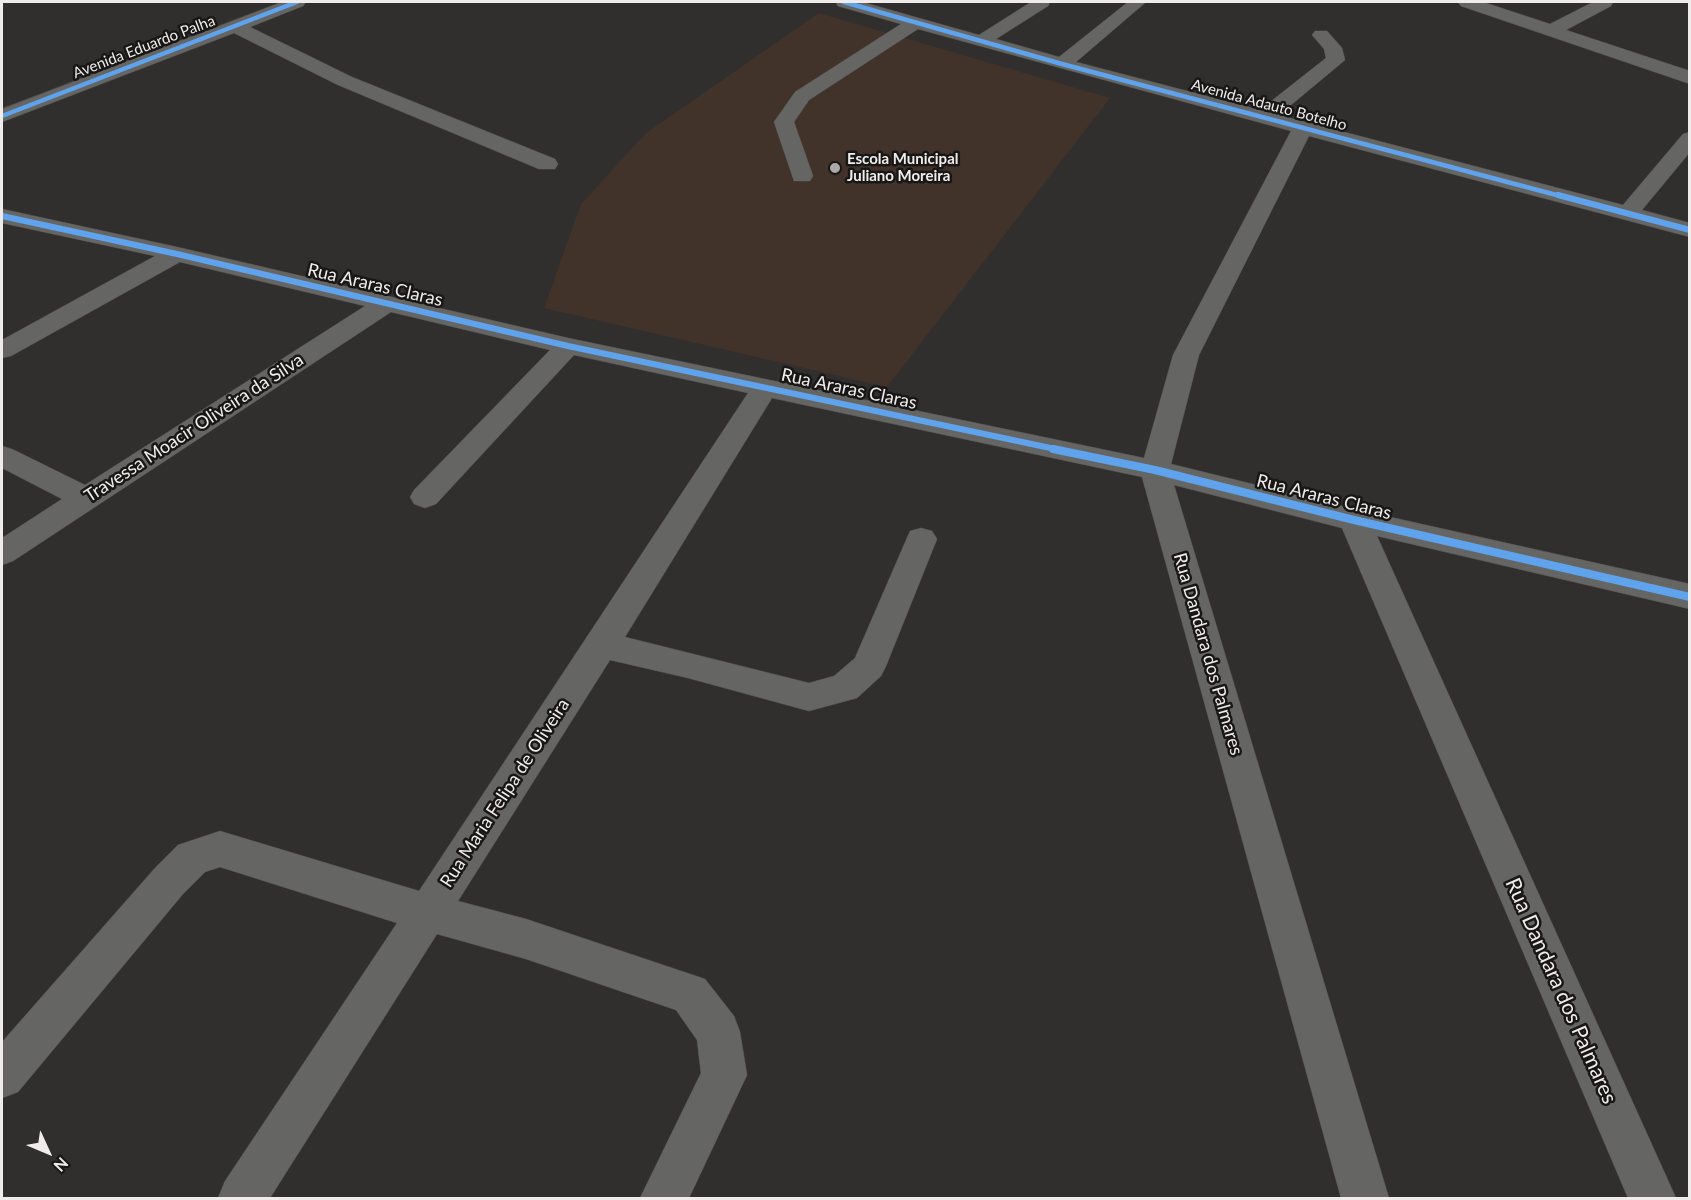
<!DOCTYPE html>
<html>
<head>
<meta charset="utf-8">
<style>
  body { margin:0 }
  #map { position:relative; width:1691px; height:1200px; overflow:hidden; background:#312f2d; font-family:Lato,sans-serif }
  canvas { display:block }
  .frame { position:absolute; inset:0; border:3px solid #efeceb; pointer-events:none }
  .north { position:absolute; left:18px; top:1122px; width:60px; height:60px; -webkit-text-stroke:4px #191716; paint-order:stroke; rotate:134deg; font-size:16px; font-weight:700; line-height:24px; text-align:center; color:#efeceb }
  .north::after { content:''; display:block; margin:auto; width:21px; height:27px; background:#efeceb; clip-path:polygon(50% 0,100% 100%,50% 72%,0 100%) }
</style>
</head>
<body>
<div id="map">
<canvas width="1691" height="1200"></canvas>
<div class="frame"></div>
<div class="north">N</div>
</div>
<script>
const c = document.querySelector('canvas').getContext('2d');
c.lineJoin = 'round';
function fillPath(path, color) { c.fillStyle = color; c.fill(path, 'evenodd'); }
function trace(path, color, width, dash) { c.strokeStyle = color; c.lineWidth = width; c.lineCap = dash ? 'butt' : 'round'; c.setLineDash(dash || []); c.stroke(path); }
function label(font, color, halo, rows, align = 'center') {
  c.font = font + ' Lato,sans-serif'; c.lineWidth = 5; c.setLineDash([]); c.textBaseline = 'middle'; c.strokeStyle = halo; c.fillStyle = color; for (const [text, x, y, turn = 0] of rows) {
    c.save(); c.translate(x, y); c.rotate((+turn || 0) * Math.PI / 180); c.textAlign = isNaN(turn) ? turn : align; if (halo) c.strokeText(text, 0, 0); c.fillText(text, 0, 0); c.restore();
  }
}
fillPath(new Path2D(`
  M819,13l291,85 -223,289 -343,-79 37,-104 65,-71z`), '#41322a');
const minor = new Path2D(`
  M282,2h24l-3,4 -53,21 102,50 203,82 3,5 -3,5h-16l-201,-84 -104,-52 -232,89v-13z
  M836,2h26l117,33 52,-33h19l-2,4 -52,33 63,18 69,-55h18l-70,60 184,48 66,-52 -2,-9 -12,-14 3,-4h12l15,17 3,12 -66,55 344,90 60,-71 7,-2v20l-48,58 48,13v14l-381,-101 -110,219 -28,109 183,45 336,75v25l-313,-73 299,662h-48l-286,-670 -168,-43 215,713h-48l-199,-721 -370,-79 -147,239 184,46 25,-7 21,-18 55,-127 11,-3 11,3 5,8 -51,127 -5,10 -24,22 -48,13 -121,-33 -78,-18 -152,241 68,18 179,60 29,37 6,16 7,43 -58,123h-49l61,-125 -4,-33 -21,-30 -150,-51 -89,-25 -167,264h-52l7,-17 172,-258 -177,-56 -15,5 -22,22 -165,198 -16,6v-56l153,-174 23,-23 42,-14 199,60 329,-498 -174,-38 -138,149 -11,4 -11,-4 -4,-7 4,-7 136,-140 -159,-38 -378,249 -11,4v-27l60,-39 -60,-31v-22l10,3 73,36 280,-179 -185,-44 -169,94 -9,2v-18l153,-84 -153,-33v-14l175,38 391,91 576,120 29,-103 118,-224 -373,-102 -109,71 -15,22 19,54 -3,5h-16l-20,-59 21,-30 106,-68 -63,-18z
  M1458,2h25l67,22 43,-22h20l-2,4 -45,24 124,41v13l-229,-78z`);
trace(minor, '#4f4d4c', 1);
fillPath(minor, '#656564');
trace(new Path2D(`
  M844,2l218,62 502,133
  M2,116l295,-114`), '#60a3ed', 4.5);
trace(new Path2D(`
  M1558,195l132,35
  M2,216l175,38 391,92 492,104`), '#60a3ed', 6);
trace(new Path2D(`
  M1053,449l102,21 199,50 336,77`), '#60a3ed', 8);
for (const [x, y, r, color] of [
  [835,168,6,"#acaaa8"]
]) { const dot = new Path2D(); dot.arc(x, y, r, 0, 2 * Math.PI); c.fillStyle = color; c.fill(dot); trace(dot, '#191716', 2); }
label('15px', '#efeceb', '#191716', [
  ["Avenida Eduardo Palha",144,47,-21],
  ["Avenida Adauto Botelho",1269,105,15]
]);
label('bold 15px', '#efeceb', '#191716', [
  ["Escola Municipal",847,159],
  ["Juliano Moreira",847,176]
], 'left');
label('18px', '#efeceb', '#191716', [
  ["Rua Araras Claras",375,285,13],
  ["Rua Araras Claras",849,389,12],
  ["Travessa Moacir Oliveira da Silva",194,428,-33],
  ["Rua Araras Claras",1324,497,14],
  ["Rua Dandara dos Palmares",1208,654,74],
  ["Rua Maria Felipa de Oliveira",505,793,-57]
]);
label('21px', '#efeceb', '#191716', [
  ["Rua Dandara dos Palmares",1561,991,66]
]);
</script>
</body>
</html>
